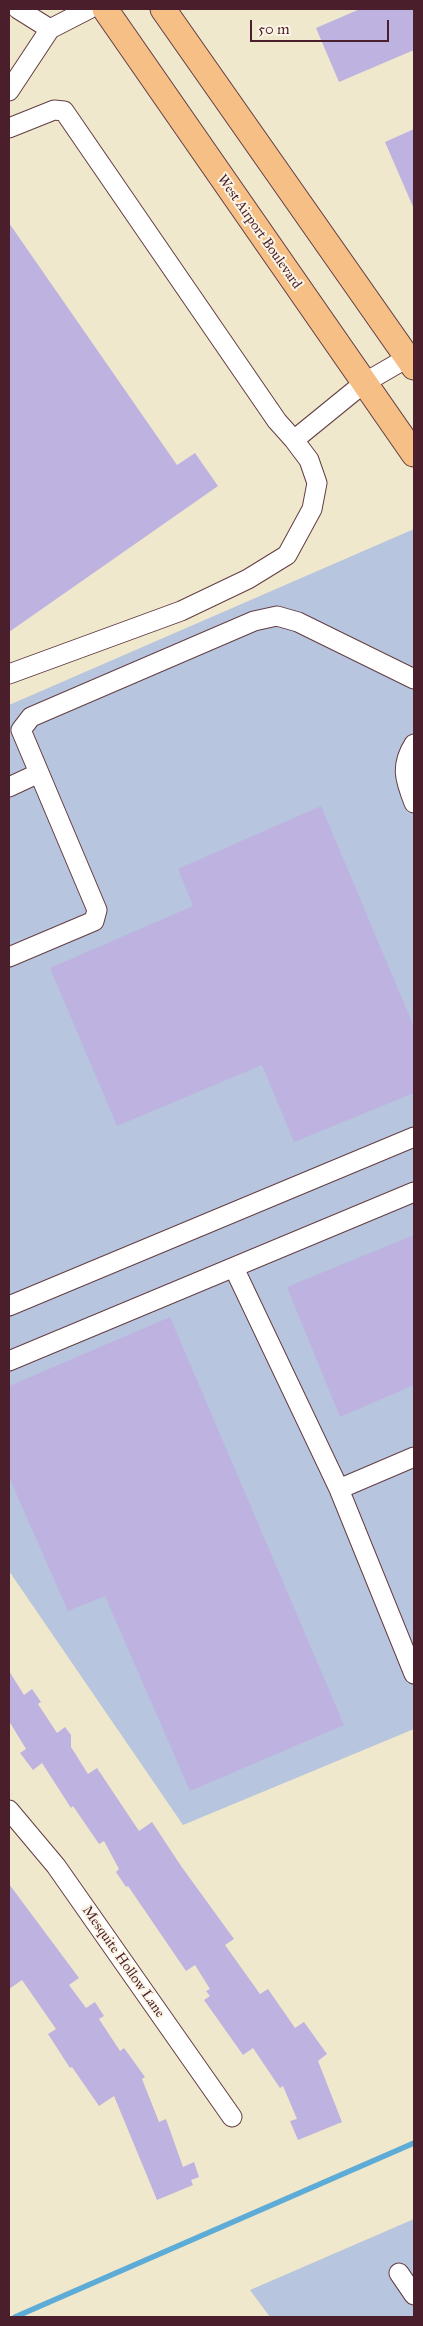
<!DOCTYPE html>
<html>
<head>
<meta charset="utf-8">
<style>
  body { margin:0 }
  #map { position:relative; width:423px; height:2326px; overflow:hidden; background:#f0e8cc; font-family:"IM FELL Great Primer",serif }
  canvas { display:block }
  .frame { position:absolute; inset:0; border:10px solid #4a1f2b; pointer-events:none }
  .scale { position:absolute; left:250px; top:20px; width:139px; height:22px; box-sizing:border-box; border:2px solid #4a1f2b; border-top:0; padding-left:6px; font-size:15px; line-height:18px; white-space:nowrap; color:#4a1f2b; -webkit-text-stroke:4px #fcf5e5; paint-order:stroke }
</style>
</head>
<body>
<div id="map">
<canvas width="423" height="2326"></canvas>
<div class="frame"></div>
<div class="scale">50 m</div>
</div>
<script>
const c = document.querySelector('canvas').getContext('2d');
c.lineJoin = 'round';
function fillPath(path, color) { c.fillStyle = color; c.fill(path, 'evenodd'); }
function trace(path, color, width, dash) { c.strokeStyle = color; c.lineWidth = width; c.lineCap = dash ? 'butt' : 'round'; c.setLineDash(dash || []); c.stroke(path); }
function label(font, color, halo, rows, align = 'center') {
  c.font = font + ' "IM FELL Great Primer",serif'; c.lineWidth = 4; c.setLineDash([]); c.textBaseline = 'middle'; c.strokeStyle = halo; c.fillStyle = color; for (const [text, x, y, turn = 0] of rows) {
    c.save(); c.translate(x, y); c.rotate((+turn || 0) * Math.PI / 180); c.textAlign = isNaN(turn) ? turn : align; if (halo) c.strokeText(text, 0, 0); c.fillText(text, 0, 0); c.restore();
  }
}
fillPath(new Path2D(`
  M414,529v1200l-231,96 -174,-254v-866z
  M414,2219v98h-144l-20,-27z`), '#b8c5de');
trace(new Path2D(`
  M15,2317l399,-174`), '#5dacd7', 5.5);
fillPath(new Path2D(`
  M360,9h54v41l-75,32 -23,-54z
  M414,129v80l-29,-67z
  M9,223l168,242 18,-12 23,33 -209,146z
  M321,806l93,221v66l-120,49 -32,-77 -145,61 -67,-158 143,-62 -15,-37z
  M414,1235v150l-74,32 -53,-130z
  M170,1317l174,408 -154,66 -85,-195 -37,15 -59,-134v-91z
  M9,1671l15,24 8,-6 9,13 -3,2 19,29 8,-6 6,8v12l17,27 9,-6 42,63 13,-9 29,44 53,73 -9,6 35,49 8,-5 27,39 9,-6 23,32 -9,7 24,61 -44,18 -8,-19 7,-2 -14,-33 -3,2 -27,-40 -10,7 -39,-55 6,-4 -4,-5 4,-2 -15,-24 -9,6 -58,-85 -2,1 -10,-15 3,-3 -15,-28 -5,3 -26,-38 -2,2 -29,-45 -9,7 -13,-17 6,-4 -17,-28z
  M9,1884l70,94 -10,7 17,23 9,-6 9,14 -5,3 21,32 4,-3 21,29 -3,2 17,43 7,-3 17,48 11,-5 5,15 -8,3 2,5 -36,15 -43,-104 -15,10 -27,-39 -2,1 -22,-34 8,-5 -34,-49 -13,9z`), '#bdb2e0');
const minor = new Path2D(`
  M18,9l32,20 39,-20
  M9,91l41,-62
  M9,128l45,-18 10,1 213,310 17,19
  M9,674l172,-63 67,-32 39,-24 25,-46 5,-26 -8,-23 -15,-20 70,-57 50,-29
  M414,744c-14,22 -9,36 0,59
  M9,787l30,-14
  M9,957l85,-36 3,-11 -76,-180 10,-13 223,-96 23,-5 21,6 116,57
  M234,1268l105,221 75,-32
  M9,1306l405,-169
  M9,1361l405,-169
  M339,1489l75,185
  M9,1810l47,56 176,251
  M399,2273l15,22`);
const major = new Path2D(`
  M105,9l309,445
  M163,9l251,358`);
trace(minor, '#633d43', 21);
trace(major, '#633d43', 27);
trace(minor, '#fff', 19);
trace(major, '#f5bf86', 25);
label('14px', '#4a1f2b', '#fcf5e5', [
  ["West Airport Boulevard",259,232,55],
  ["Mesquite Hollow Lane",123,1962,55]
]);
</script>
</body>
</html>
